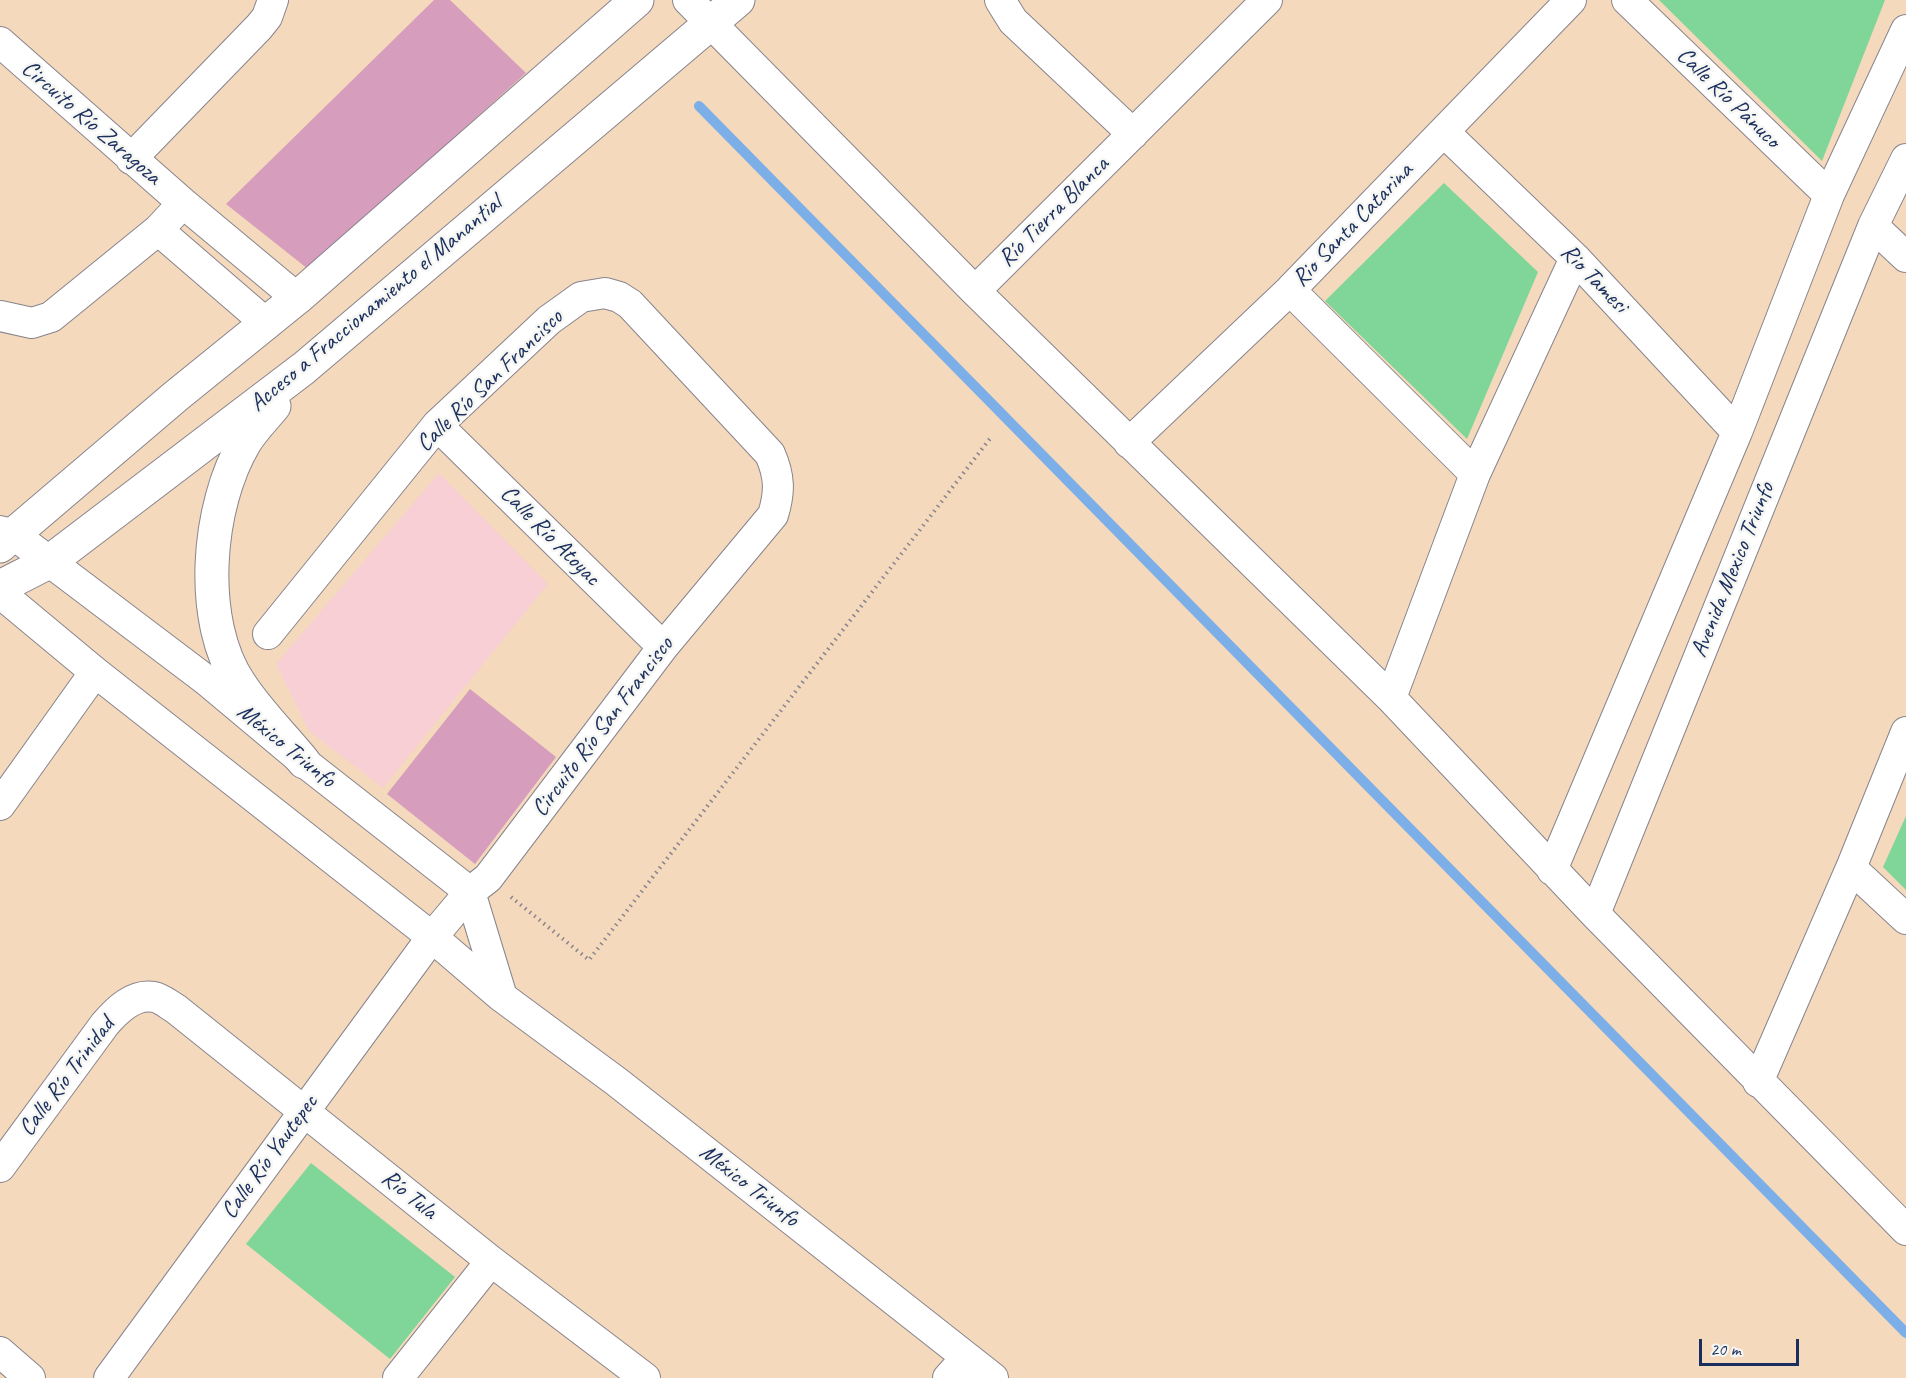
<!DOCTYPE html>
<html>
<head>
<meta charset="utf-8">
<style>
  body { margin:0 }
  #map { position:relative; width:1906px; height:1378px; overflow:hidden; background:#f4d9bc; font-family:Caveat,sans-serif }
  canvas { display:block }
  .scale { position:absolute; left:1699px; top:1339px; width:100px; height:27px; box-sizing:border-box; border:3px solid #1b2f5e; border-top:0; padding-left:8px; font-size:18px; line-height:21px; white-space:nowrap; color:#1b2f5e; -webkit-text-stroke:4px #f6f6f2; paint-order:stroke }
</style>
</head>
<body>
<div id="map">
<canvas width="1906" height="1378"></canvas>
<div class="scale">20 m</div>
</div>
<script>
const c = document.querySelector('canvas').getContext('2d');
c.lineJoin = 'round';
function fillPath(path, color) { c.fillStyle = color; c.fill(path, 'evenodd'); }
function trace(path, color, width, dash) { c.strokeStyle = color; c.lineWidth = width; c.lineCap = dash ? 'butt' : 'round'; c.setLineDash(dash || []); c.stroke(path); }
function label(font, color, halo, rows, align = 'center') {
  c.font = font + ' Caveat,sans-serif'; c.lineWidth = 5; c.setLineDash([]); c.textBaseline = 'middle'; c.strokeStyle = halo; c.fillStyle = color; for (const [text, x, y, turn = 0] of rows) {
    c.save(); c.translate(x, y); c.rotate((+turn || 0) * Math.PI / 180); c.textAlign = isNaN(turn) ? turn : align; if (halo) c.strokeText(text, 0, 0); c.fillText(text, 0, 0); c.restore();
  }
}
fillPath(new Path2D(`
  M439,473l109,111 -165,204 -74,-57 -33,-67z`), '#f7cfd4');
fillPath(new Path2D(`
  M1659,0h226l-63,161z
  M1444,183l94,89 -71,167 -142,-138z
  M1906,816v74l-23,-23z
  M311,1163l144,114 -65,82 -144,-115z`), '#80d599');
trace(new Path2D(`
  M699,106l1207,1227`), '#7caee8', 10);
fillPath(new Path2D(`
  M434,0h16l76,73 -218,196 -82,-65z
  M470,689l86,68 -81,107 -88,-70z`), '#d69dbc');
const minor = new Path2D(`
  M688,0l287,291 416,407 204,216 311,316
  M1000,0l13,21 120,113
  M1627,0l202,195
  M0,42l183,161 -25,27 -107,87 -19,6 -32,-7
  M1444,132l131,126 162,174
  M131,159l128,-132 8,-10 6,-17
  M183,203l114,95
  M1873,226l33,31
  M158,230l109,94
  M1290,290l185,184
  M975,291l292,-291
  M437,425l226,222
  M1129,443l161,-153 281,-290
  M0,531l13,3 193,146 98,82 166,130 32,105
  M0,593l95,79 337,265 70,60 115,85 376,296
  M1391,698l84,-224 100,-216
  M0,805l95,-133
  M1851,868l55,51
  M1552,870l185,-438 92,-237 77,-165
  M1595,914l278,-688 33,-67
  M1758,1082l93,-214 55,-136
  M0,1167l105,-143c12,-14 29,-31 49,-27 7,1 15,8 22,12l315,252 154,117
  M0,1352l30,26
  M109,1378l323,-441 38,-45 18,-14 175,-231 110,-132c7,-23 7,-38 -3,-61l-140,-150 -11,-7 -14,-4 -24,4 -32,23 -112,105 -169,209
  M398,1378l93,-117
  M948,1378l18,-20`);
const secondary = new Path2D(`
  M274,406c-9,11 -21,23 -29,36 -38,63 -48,179 -5,242 18,28 43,52 64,78
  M0,546l176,-150 121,-98 340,-298
  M0,587l49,-25 255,-194 434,-368`);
trace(minor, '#88848d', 32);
trace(secondary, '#88848d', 35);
trace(new Path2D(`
  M511,897l78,63 403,-524`), '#88848d', 4, [1.5, 4.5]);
trace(minor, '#fff', 30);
trace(secondary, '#fff', 33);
label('24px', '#1b2f5e', '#f6f6f2', [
  ["Calle Río Pánuco",1728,98,44],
  ["Circuito Río Zaragoza",91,123,41],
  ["Río Tierra Blanca",1054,212,-45],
  ["Rio Santa Catarina",1353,225,-46],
  ["Rio Tamesi",1594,279,46],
  ["Acceso a Fraccionamiento el Manantial",376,304,-40],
  ["Calle Río San Francisco",490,381,-44],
  ["Calle Río Atoyac",550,536,45],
  ["Avenida Mexico Triunfo",1733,570,-68],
  ["Circuito Río San Francisco",603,727,-53],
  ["México Triunfo",286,746,39],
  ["Calle Río Trinidad",67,1077,-53],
  ["Calle Río Yautepec",270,1157,-54],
  ["México Triunfo",749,1186,38],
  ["Río Tula",409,1195,39]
]);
</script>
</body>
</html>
